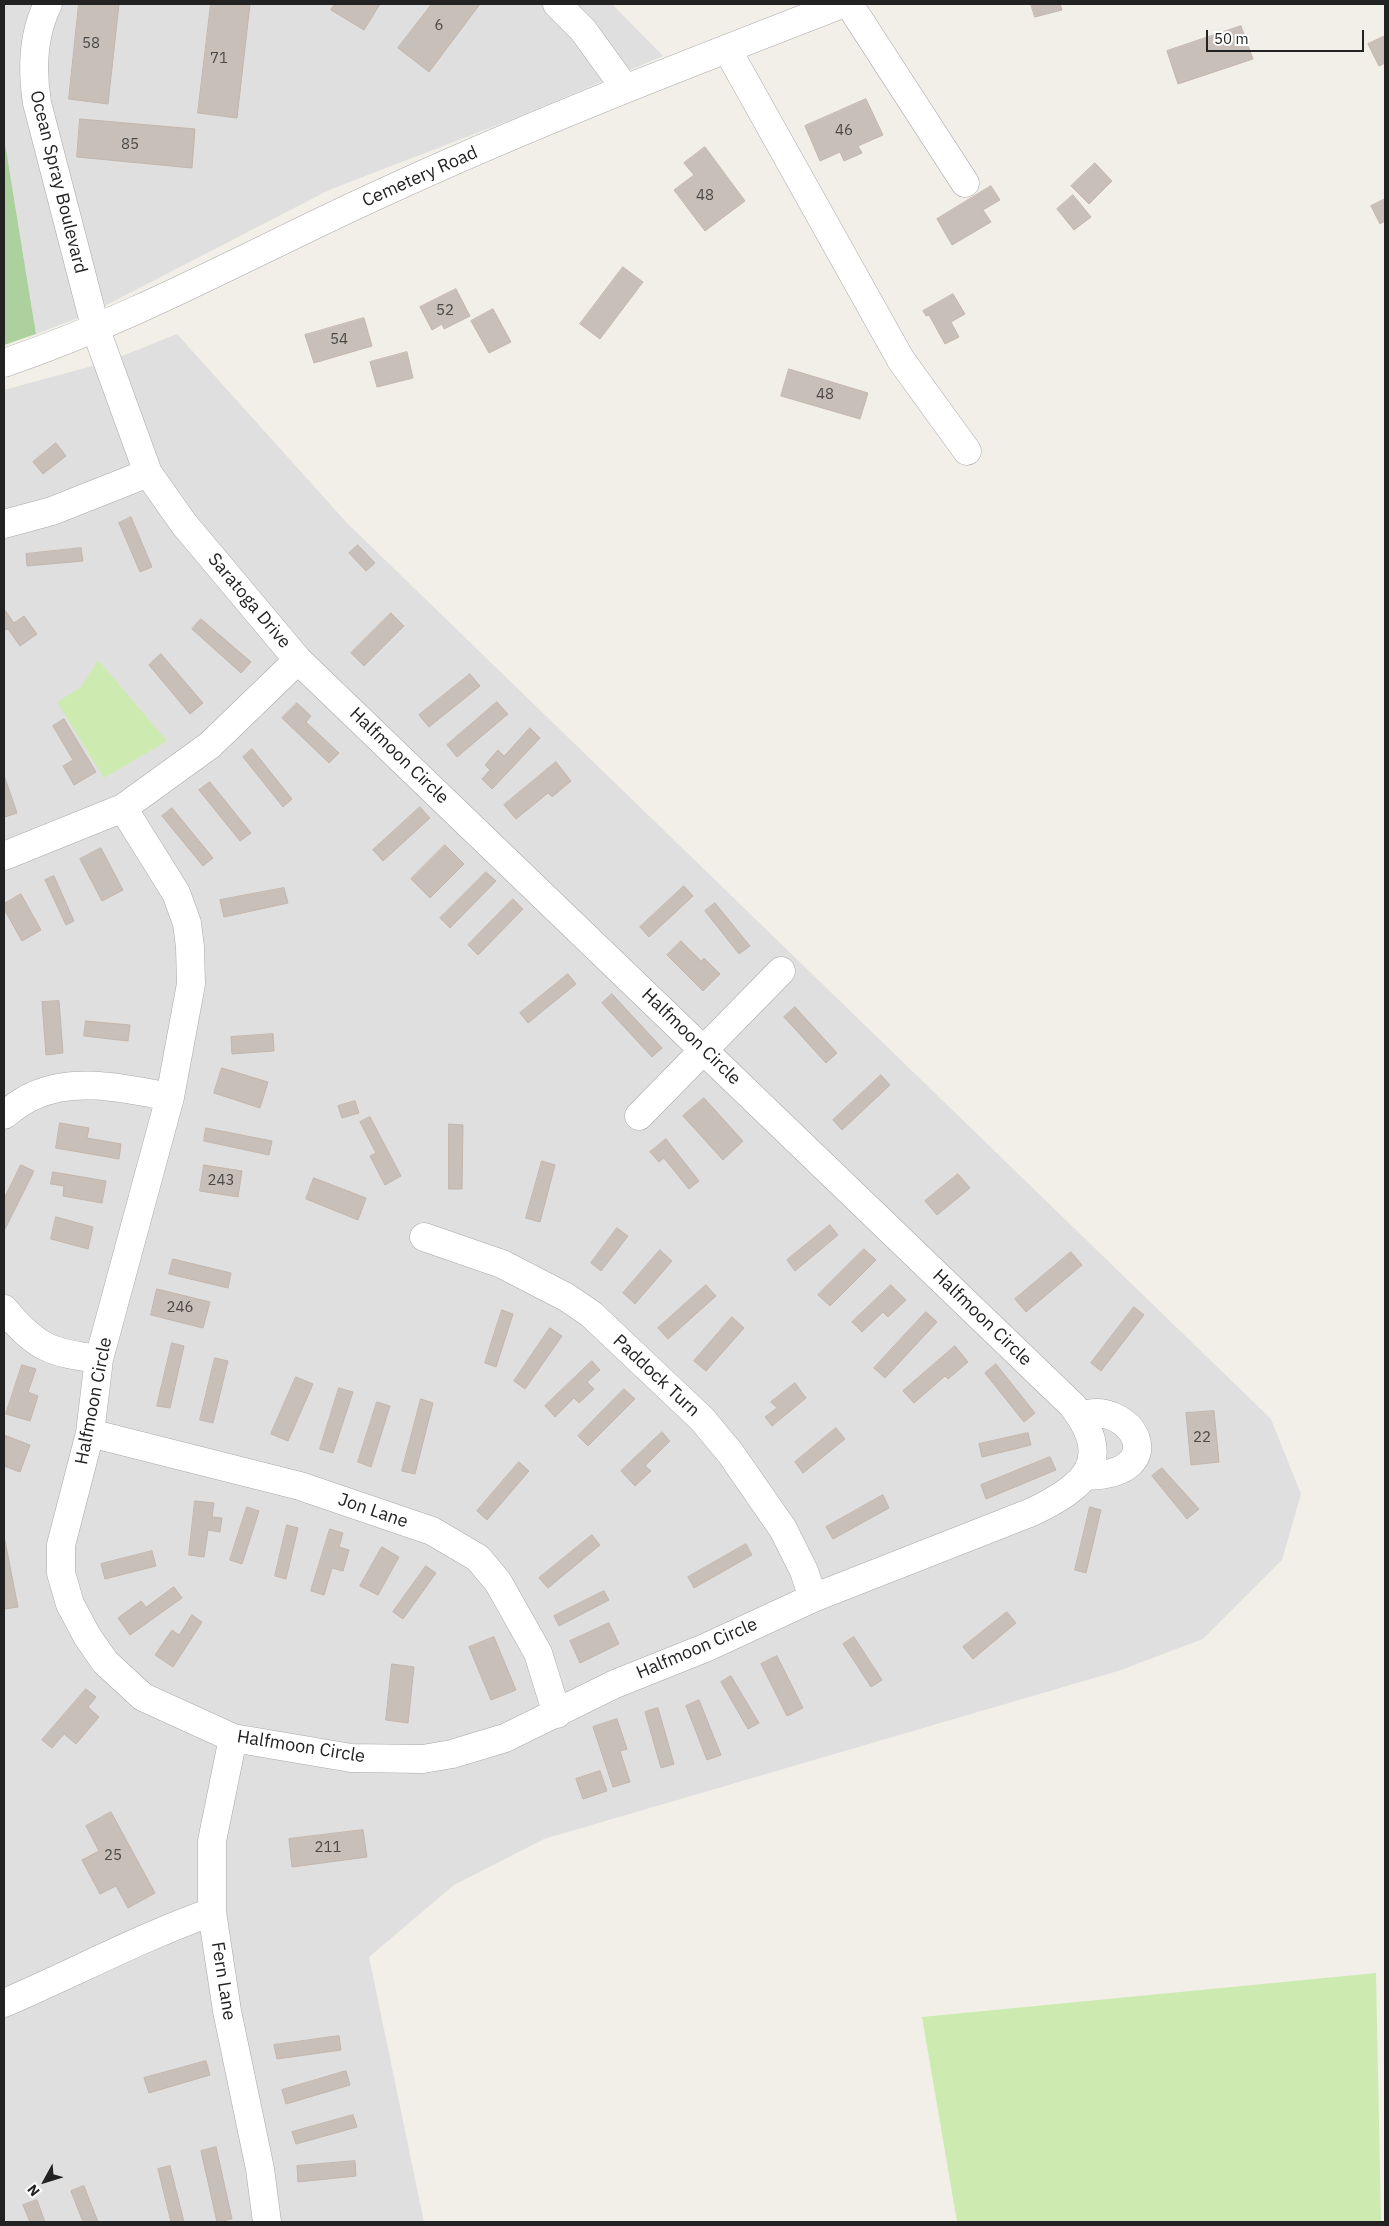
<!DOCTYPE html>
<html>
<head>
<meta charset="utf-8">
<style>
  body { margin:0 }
  #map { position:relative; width:1389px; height:2226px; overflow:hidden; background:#f2efe9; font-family:"IBM Plex Sans",sans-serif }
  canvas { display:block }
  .frame { position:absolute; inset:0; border:5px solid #222; pointer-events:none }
  .north { position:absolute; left:20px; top:2156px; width:50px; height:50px; -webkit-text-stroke:4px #fff; paint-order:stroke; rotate:231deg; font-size:14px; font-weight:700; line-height:20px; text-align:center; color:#222 }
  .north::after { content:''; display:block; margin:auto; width:18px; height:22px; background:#222; clip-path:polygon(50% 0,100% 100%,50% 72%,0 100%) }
  .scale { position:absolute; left:1206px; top:30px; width:158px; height:22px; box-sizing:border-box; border:2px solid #222; border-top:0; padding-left:6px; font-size:15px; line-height:18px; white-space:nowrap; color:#222; -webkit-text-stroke:4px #fff; paint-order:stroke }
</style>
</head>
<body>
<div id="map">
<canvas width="1389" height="2226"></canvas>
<div class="frame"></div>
<div class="north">N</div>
<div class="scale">50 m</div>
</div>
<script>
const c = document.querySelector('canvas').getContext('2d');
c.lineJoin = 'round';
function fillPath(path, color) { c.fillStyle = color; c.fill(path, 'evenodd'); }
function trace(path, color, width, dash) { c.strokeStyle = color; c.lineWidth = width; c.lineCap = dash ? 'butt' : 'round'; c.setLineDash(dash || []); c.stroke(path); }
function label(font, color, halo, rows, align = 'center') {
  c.font = font + ' "IBM Plex Sans",sans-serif'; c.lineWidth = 4; c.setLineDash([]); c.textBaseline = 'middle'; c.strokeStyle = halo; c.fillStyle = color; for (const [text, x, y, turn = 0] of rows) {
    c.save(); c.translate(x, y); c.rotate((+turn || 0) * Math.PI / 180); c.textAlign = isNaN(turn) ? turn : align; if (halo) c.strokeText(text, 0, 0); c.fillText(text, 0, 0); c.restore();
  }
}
fillPath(new Path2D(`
  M4,4h608l51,52 -145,61 -189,73 -238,123 -55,21 -32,-197z
  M177,334l170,189 924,896 30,75 -19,66 -79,79 -85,32 -574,168 -90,46 -85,72 55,265h-420v-1832l103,-28z`), '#e0dfdf');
fillPath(new Path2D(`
  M98,660l69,81 -63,37 -47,-76 24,-15z
  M1376,1973l5,249h-424l-35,-205z`), '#cdebb0');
fillPath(new Path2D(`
  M4,137l32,197 -32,11z`), '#add19e');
const building = new Path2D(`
  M79,4h40l-11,100 -39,-5z
  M211,4h39l-13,114 -39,-5z
  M335,4h45l-16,26 -33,-20z
  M432,4h48l-51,68 -31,-24z
  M1031,4h29l2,6 -27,7z
  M1241,26l12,33 -75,25 -11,-33z
  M1385,36v27l-6,3 -11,-22z
  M866,99l17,36 -25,11 4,7 -18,8 -4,-9 -20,9 -15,-35z
  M80,119l115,10 -3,39 -115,-11z
  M705,147l40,54 -40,30 -31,-41 20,-15 -10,-12z
  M1095,163l17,18 -23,23 -18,-18z
  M991,186l9,14 -17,10 8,12 -39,23 -15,-26z
  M1073,195l18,22 -17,13 -17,-21z
  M1385,199v22l-5,3 -9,-18z
  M623,267l20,15 -43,57 -20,-15z
  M456,289l14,27 -26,13 -2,-5 -10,6 -12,-23z
  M953,294l12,20 -14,8 8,15 -14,7 -16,-29 -3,1 -3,-5z
  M493,309l18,33 -22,11 -18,-32z
  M364,318l8,28 -58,17 -9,-28z
  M407,352l6,26 -36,9 -7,-25z
  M789,369l79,24 -8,26 -79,-23z
  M56,443l10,13 -23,18 -10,-12z
  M131,517l21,50 -12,5 -21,-49z
  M358,545l17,18 -9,8 -17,-18z
  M81,548l2,13 -56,5 -1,-12z
  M4,609l10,14 10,-7 13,18 -17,12 -12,-17 -4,1z
  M391,613l13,13 -40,40 -13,-13z
  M201,619l50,43 -10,11 -49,-44z
  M161,654l42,49 -13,11 -41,-49z
  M470,674l10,12 -51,41 -10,-12z
  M497,702l11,12 -51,43 -10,-12z
  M297,703l14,13 -5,6 33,31 -10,10 -47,-45z
  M64,719l32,53 -22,13 -11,-19 10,-6 -20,-34z
  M530,728l10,10 -48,51 -10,-10 8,-9 -5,-5 13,-15 6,6z
  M252,749l40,50 -9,8 -40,-50z
  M556,762l15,19 -19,16 -4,-4 -32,26 -12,-14z
  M4,775l13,38 -12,4 -1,-3z
  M210,782l41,51 -11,8 -41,-51z
  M420,807l10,11 -47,43 -10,-11z
  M172,808l41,50 -10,8 -41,-50z
  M445,845l19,19 -34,34 -19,-19z
  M101,848l22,42 -21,11 -22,-42z
  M486,872l10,9 -46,47 -10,-10z
  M54,876l20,45 -8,4 -21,-45z
  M684,886l9,10 -44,41 -9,-10z
  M284,888l4,15 -64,14 -4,-17z
  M21,894l20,36 -19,11 -18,-32v-5z
  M513,899l10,10 -45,46 -10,-10z
  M715,903l35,43 -11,8 -34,-43z
  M681,941l20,20 3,-3 16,16 -17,17 -36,-36z
  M568,974l8,10 -48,39 -8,-10z
  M612,994l50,54 -10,9 -50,-54z
  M59,1001l4,52 -17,2 -4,-53z
  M795,1007l42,46 -11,10 -42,-46z
  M86,1021l44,4 -2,16 -44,-5z
  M273,1034l1,17 -42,3 -1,-17z
  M222,1068l46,14 -8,26 -46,-15z
  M881,1075l9,10 -48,45 -9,-10z
  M704,1098l39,43 -20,19 -40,-44z
  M355,1101l4,12 -17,5 -4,-12z
  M370,1117l31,59 -16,9 -15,-29 6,-3 -16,-31z
  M60,1123l29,5 -2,10 34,6 -2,15 -63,-11z
  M449,1124l14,1 -1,64h-13z
  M206,1128l66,13 -3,14 -65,-14z
  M666,1139l33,42 -10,8 -25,-31 -5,4 -9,-10z
  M542,1161l13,4 -15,57 -14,-4z
  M21,1165l13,6 -30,60v-32z
  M204,1165l38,6 -4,26 -38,-6z
  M53,1172l53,9 -4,22 -39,-7 1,-10 -13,-2z
  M958,1174l12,14 -33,27 -12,-14z
  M314,1178l52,20 -8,22 -52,-21z
  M56,1217l37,10 -5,22 -37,-10z
  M830,1225l8,10 -43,36 -8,-11z
  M617,1228l11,8 -27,35 -10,-8z
  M864,1249l12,11 -46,46 -12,-11z
  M660,1250l12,11 -37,43 -12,-11z
  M1071,1252l11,13 -56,47 -11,-13z
  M173,1259l58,14 -3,15 -59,-14z
  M706,1285l10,11 -48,43 -10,-11z
  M891,1285l15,15 -18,17 -5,-5 -21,20 -10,-10z
  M157,1289l53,13 -7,26 -52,-13z
  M1134,1307l10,8 -43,56 -10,-8z
  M502,1310l11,4 -17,53 -11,-4z
  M926,1312l11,10 -52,56 -11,-10z
  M732,1317l12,11 -38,43 -12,-10z
  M550,1328l12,8 -37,53 -11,-8z
  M172,1343l12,3 -14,62 -13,-2z
  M955,1346l13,16 -20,17 -3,-3 -31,27 -11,-12z
  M215,1358l13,3 -15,62 -13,-3z
  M592,1361l8,9 -13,12 7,7 -15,14 -5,-5 -19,19 -10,-11z
  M996,1364l39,49 -11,9 -39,-49z
  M22,1365l14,4 -8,23 10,4 -8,25 -24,-7z
  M296,1377l17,7 -25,57 -17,-7z
  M795,1383l11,15 -34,28 -7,-9 12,-9 -6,-6z
  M339,1388l14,4 -20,61 -13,-4z
  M624,1389l11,10 -47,47 -10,-10z
  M421,1399l12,4 -18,71 -13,-3z
  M377,1402l13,4 -19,61 -13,-5z
  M1214,1411l5,51 -28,3 -5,-52z
  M836,1428l9,11 -42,34 -8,-11z
  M662,1432l8,9 -25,25 6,5 -16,15 -14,-15z
  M1028,1433l3,12 -49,12 -3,-13z
  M4,1435l26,10 -10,27 -16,-6z
  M1050,1457l6,13 -70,29 -5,-14z
  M519,1462l10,9 -42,49 -10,-9z
  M1162,1468l37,41 -12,10 -35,-43z
  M883,1495l6,13 -56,31 -7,-12z
  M195,1501l19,2 -2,14 10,1 -2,14 -12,-2 -4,27 -15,-2z
  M247,1507l12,4 -17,53 -12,-4z
  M1090,1507l11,3 -15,63 -11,-3z
  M287,1525l11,3 -12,51 -11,-3z
  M330,1529l13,4 -4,14 10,3 -6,21 -11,-3 -8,27 -13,-4z
  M592,1535l8,10 -52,43 -9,-10z
  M4,1536l14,71 -13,2 -1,-5z
  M746,1544l6,11 -58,33 -6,-11z
  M382,1547l17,10 -21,38 -18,-9z
  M152,1551l4,15 -51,13 -4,-15z
  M426,1566l10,7 -33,46 -10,-7z
  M174,1587l8,11 -52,37 -12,-17 23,-17 5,6z
  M604,1591l5,9 -50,26 -5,-10z
  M1007,1612l9,11 -43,36 -10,-12z
  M192,1615l10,7 -29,45 -18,-12 17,-25 7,5z
  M609,1623l10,21 -39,19 -10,-22z
  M494,1637l22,53 -25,10 -22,-53z
  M854,1637l28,43 -11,7 -28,-43z
  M777,1656l26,52 -16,8 -26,-52z
  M392,1664l22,3 -6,56 -22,-3z
  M731,1676l28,47 -11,6 -27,-47z
  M86,1689l10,8 -8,10 11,10 -23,27 -12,-10 -12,14 -10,-8z
  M699,1700l22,55 -14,5 -21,-54z
  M658,1708l16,56 -13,4 -16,-56z
  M617,1719l10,30 -7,2 10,31 -17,5 -20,-60z
  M600,1771l7,20 -24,8 -7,-20z
  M111,1812l44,81 -27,15 -12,-22 -16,8 -18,-34 17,-9 -13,-25z
  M363,1830l4,27 -75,10 -3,-28z
  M339,2036l2,14 -64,9 -3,-14z
  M206,2061l4,14 -61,18 -5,-15z
  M346,2071l4,14 -64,19 -4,-14z
  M353,2115l4,12 -61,17 -4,-12z
  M216,2147l16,72 -15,3 -16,-71z
  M355,2161l1,15 -58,6 -1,-16z
  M170,2166l14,56h-13l-13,-53z
  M84,2186l14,36h-15l-12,-31z
  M37,2200l8,22h-15l-7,-17z`);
fillPath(building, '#c7bfb8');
trace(building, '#c4b6ab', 1);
const minor = new Path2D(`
  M48,4c-15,30 -16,67 -11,99l59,227 52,143 36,51 114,136 774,745c44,56 12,82 -40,107l-219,86 -108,50 -90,36 -110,54 -53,16 -29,5 -72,-1 -118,-20 -90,-41 -38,-35 -18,-26 -17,-32 -9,-31v-28l29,-112 9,-74 71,-262 21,-113 -1,-37 -3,-24 -11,-30 -53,-85
  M557,4l26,26 42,58
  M849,4l116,179
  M727,49l174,311 66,91
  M4,363c130,-44 251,-112 376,-169 151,-70 307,-130 462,-190
  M4,524l48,-13 96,-38
  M4,856l119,-48 87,-63 88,-85
  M4,1115c9,-7 19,-15 29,-19 42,-20 95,-7 137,1
  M639,1116l142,-145
  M424,1237l78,27 64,33 25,17 111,105 29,35 52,75 21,42 9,27
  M4,1309c32,39 47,44 95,50
  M1081,1416c49,-18 95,58 5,60
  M90,1433l210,53 132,45 46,27 20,24 40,71 19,61
  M233,1738l-21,103v71l15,99 33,158 7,53
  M4,2003c70,-30 137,-66 208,-91`);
trace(minor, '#a9a9a9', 29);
trace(minor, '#fff', 28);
label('15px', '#4b4948', null, [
  ["6",439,26],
  ["58",91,44],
  ["71",219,59],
  ["46",844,131],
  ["85",130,145],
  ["48",705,196],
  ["52",445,311],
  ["54",339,340],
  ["48",825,395],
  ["243",221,1181],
  ["246",180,1308],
  ["22",1202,1438],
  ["211",328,1848],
  ["25",113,1856]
]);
label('18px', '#222', '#fff', [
  ["Cemetery Road",420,177,-24],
  ["Ocean Spray Boulevard",58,182,76],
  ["Saratoga Drive",249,601,50],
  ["Halfmoon Circle",399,756,44],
  ["Halfmoon Circle",691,1037,44],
  ["Halfmoon Circle",982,1318,44],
  ["Paddock Turn",656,1376,43],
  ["Halfmoon Circle",94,1401,-79],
  ["Jon Lane",373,1511,19],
  ["Halfmoon Circle",697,1649,-23],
  ["Halfmoon Circle",301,1747,9],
  ["Fern Lane",223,1981,81]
]);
</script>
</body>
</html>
